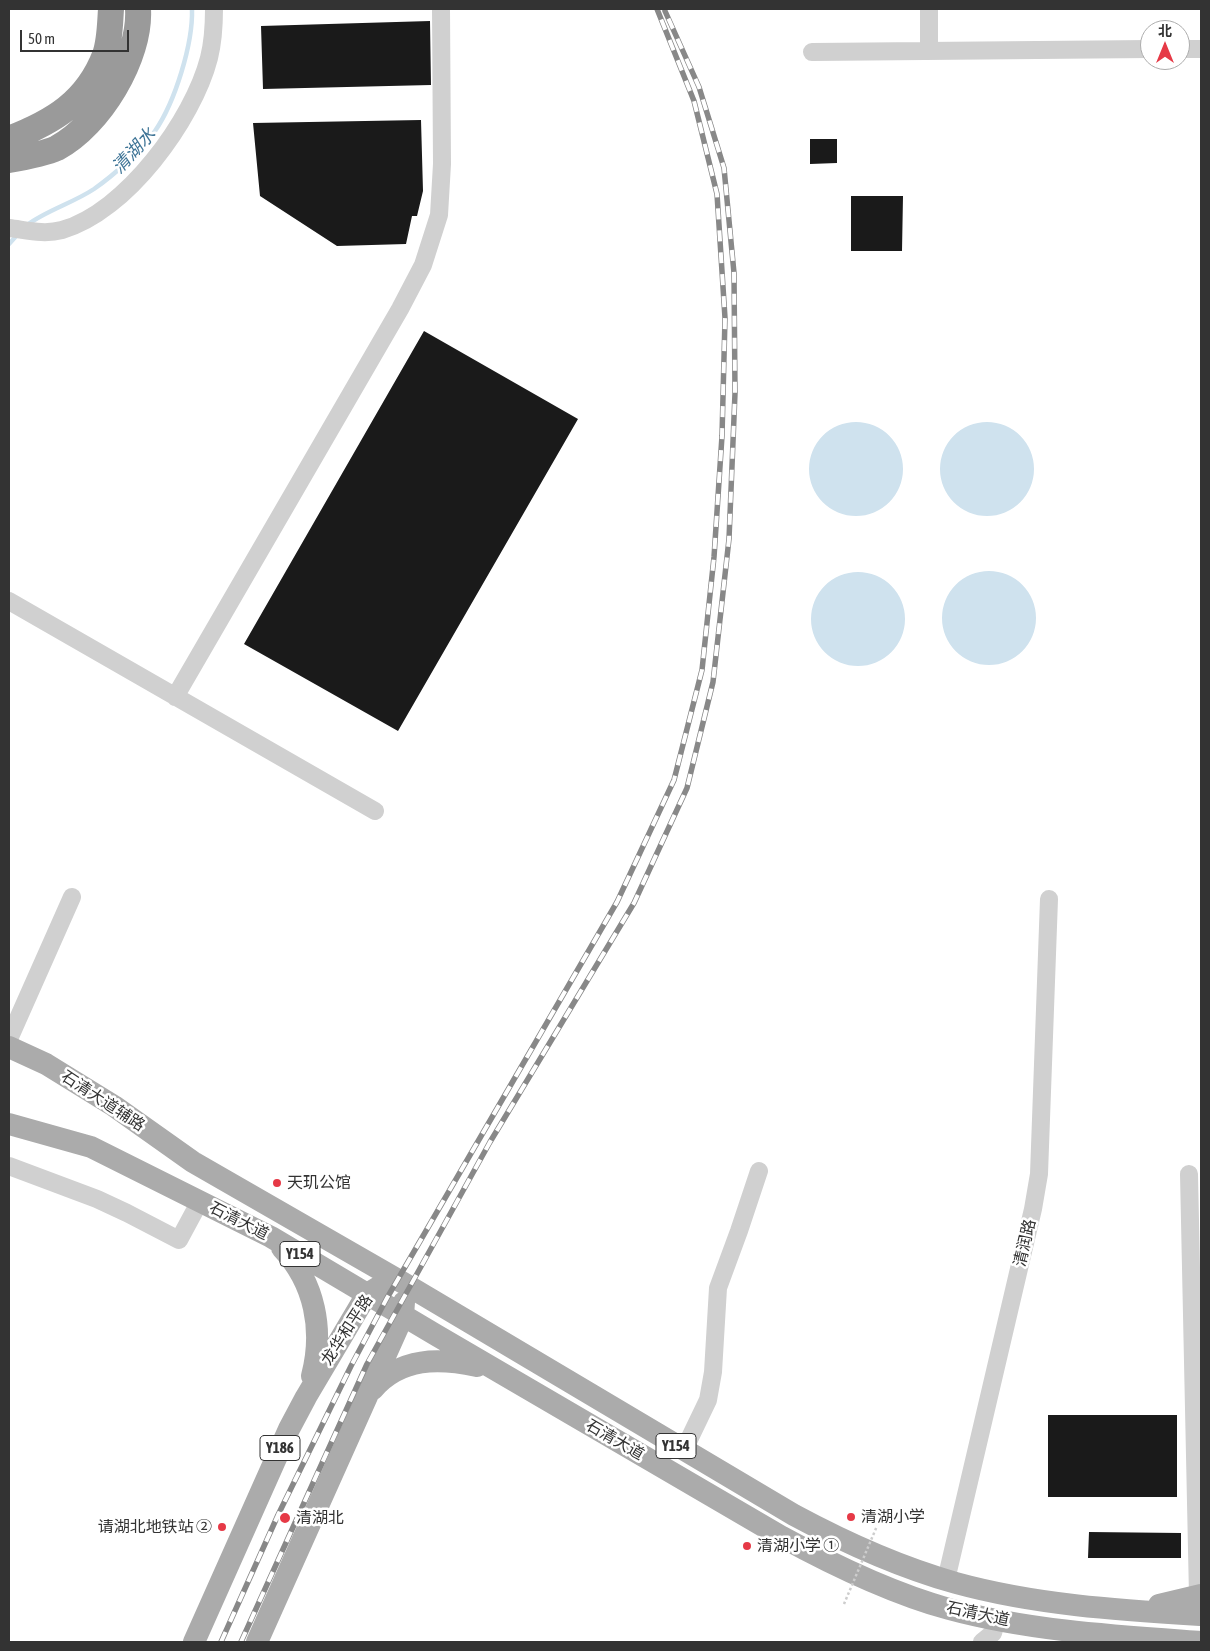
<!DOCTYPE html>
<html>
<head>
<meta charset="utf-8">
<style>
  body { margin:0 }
  #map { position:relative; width:1210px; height:1651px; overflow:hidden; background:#fff; font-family:"Asap Condensed","Noto Sans SC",sans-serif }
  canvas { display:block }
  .frame { position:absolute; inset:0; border:10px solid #333; pointer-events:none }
  .north { position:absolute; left:1140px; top:20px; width:50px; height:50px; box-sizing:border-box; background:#fff; border:1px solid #adadad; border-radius:50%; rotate:0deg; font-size:14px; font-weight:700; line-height:20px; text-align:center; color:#333 }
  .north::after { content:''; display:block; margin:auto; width:18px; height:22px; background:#e63946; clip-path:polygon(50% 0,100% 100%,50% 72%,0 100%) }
  .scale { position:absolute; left:20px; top:30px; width:109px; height:22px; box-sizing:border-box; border:2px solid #333; border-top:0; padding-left:6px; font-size:15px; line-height:18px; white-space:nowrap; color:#333; -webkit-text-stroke:4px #fff; paint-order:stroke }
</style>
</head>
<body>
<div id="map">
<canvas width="1210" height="1651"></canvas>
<div class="frame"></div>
<div class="north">北</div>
<div class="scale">50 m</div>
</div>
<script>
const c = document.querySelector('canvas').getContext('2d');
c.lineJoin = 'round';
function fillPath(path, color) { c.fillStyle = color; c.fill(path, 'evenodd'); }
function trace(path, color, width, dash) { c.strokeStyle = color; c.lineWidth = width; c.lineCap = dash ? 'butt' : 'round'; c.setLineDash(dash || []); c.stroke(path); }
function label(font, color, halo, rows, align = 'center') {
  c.font = font + ' "Asap Condensed","Noto Sans SC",sans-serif'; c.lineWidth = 5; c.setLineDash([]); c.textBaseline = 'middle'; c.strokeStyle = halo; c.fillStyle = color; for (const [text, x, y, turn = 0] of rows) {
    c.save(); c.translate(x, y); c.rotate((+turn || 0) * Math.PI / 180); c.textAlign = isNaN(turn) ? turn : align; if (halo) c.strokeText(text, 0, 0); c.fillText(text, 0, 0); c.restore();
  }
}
fillPath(new Path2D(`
  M809 469a47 47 0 1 1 94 0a47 47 0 1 1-94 0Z
  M940 469a47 47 0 1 1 94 0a47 47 0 1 1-94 0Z
  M942 618a47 47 0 1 1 94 0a47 47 0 1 1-94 0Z
  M811 619a47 47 0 1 1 94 0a47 47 0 1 1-94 0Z`), '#cfe2ee');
trace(new Path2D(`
  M27,225c20,-15 46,-22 67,-36 20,-14 47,-38 61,-58 20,-29 38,-87 37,-122
  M9,244l9,-10`), '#cfe2ee', 4.5);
fillPath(new Path2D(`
  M430,21l1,64 -168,4 -2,-63z
  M421,120l2,71 -6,25h-5l-6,28 -69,2 -77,-50 -7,-73z
  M810,139h27v24l-27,1z
  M851,196h52l-1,55h-51z
  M424,331l154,88 -180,312 -154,-87z
  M1048,1415h129v82h-129z
  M1089,1532l92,1v25h-93z`), '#1a1a1a');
trace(new Path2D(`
  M929,9v42
  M1180,49h21
  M812,52l338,-3
  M9,228c17,2 35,7 53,2 64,-18 131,-110 147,-172 4,-16 5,-33 5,-49
  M9,601l366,210
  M175,697l225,-388 23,-44 16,-50 3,-51 -1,-155
  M9,1039l63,-142
  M9,1166l88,33 30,14 52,27 21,-39
  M1189,1174l9,422
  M684,1450l24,-50 5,-28 5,-84 21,-57 20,-60
  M946,1580l87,-371 6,-35 10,-275
  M982,1642l11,-9 4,-14`), '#d0d0d0', 18);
trace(new Path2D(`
  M9,1047l37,17 68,42 79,56 207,119 394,234c52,28 105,52 162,68 80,22 163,27 245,32
  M9,1124l82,23 180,90 165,98 346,202c53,29 109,56 167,72 81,22 169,27 252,33
  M282,1248c33,35 42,82 30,128
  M373,1389c28,-32 66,-31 104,-23
  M1159,1605l42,-10
  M194,1642l95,-213 17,-32 61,-103 13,-8
  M257,1642l146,-326 1,-14`), '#ababab', 22);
trace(new Path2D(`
  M9,139c44,-17 78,-37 96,-84 5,-14 5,-32 6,-46
  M9,160c12,-2 37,-7 48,-12 43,-23 84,-91 81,-139`), '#9a9a9a', 26);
const rail = new Path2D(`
  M221,1642l57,-127 73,-149 36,-68 230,-396 57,-122 28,-110 12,-113 8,-121 3,-118 -8,-124 -23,-93 -37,-92
  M241,1642l126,-278 123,-222 144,-239 53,-115 26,-106 16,-143 6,-146 -1,-120 -10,-105 -25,-81 -34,-76`);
trace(rail, '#888', 5.5);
trace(rail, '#fff', 4, [11]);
trace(new Path2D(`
  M844,1604l33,-78`), '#cdcdcd', 2.5, [2.5, 2.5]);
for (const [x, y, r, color] of [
  [277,1183,5,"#e63946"],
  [851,1517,5,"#e63946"],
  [285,1518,6,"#e63946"],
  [222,1527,5,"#e63946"],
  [747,1546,5,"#e63946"]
]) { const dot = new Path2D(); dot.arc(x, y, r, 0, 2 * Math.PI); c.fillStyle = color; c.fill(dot); trace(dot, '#fff', 2); }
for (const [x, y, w] of [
  [300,1254,40],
  [676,1446,40],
  [280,1448,40]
]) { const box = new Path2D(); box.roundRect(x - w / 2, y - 12.5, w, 25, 4); c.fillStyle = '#fff'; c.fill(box); trace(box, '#333', 1); }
label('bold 15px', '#333', null, [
  ["Y154",300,1254],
  ["Y154",676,1446],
  ["Y186",280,1448]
]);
label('16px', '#333', '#fff', [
  ["石清大道辅路",103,1101,33],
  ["石清大道",239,1221,27],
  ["清润路",1025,1243,-77],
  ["龙华和平路",347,1330,-57],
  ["石清大道",615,1440,30],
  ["石清大道",978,1614,12]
]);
label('16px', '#333', '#fff', [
  ["天玑公馆",287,1183],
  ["清湖小学",861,1517],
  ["清湖北",296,1518],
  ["请湖北地铁站 ②",212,1527,"right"],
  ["清湖小学 ①",757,1546]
], 'left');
label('italic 18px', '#3f7597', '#fff', [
  ["清湖水",134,151,-47]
]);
</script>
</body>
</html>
